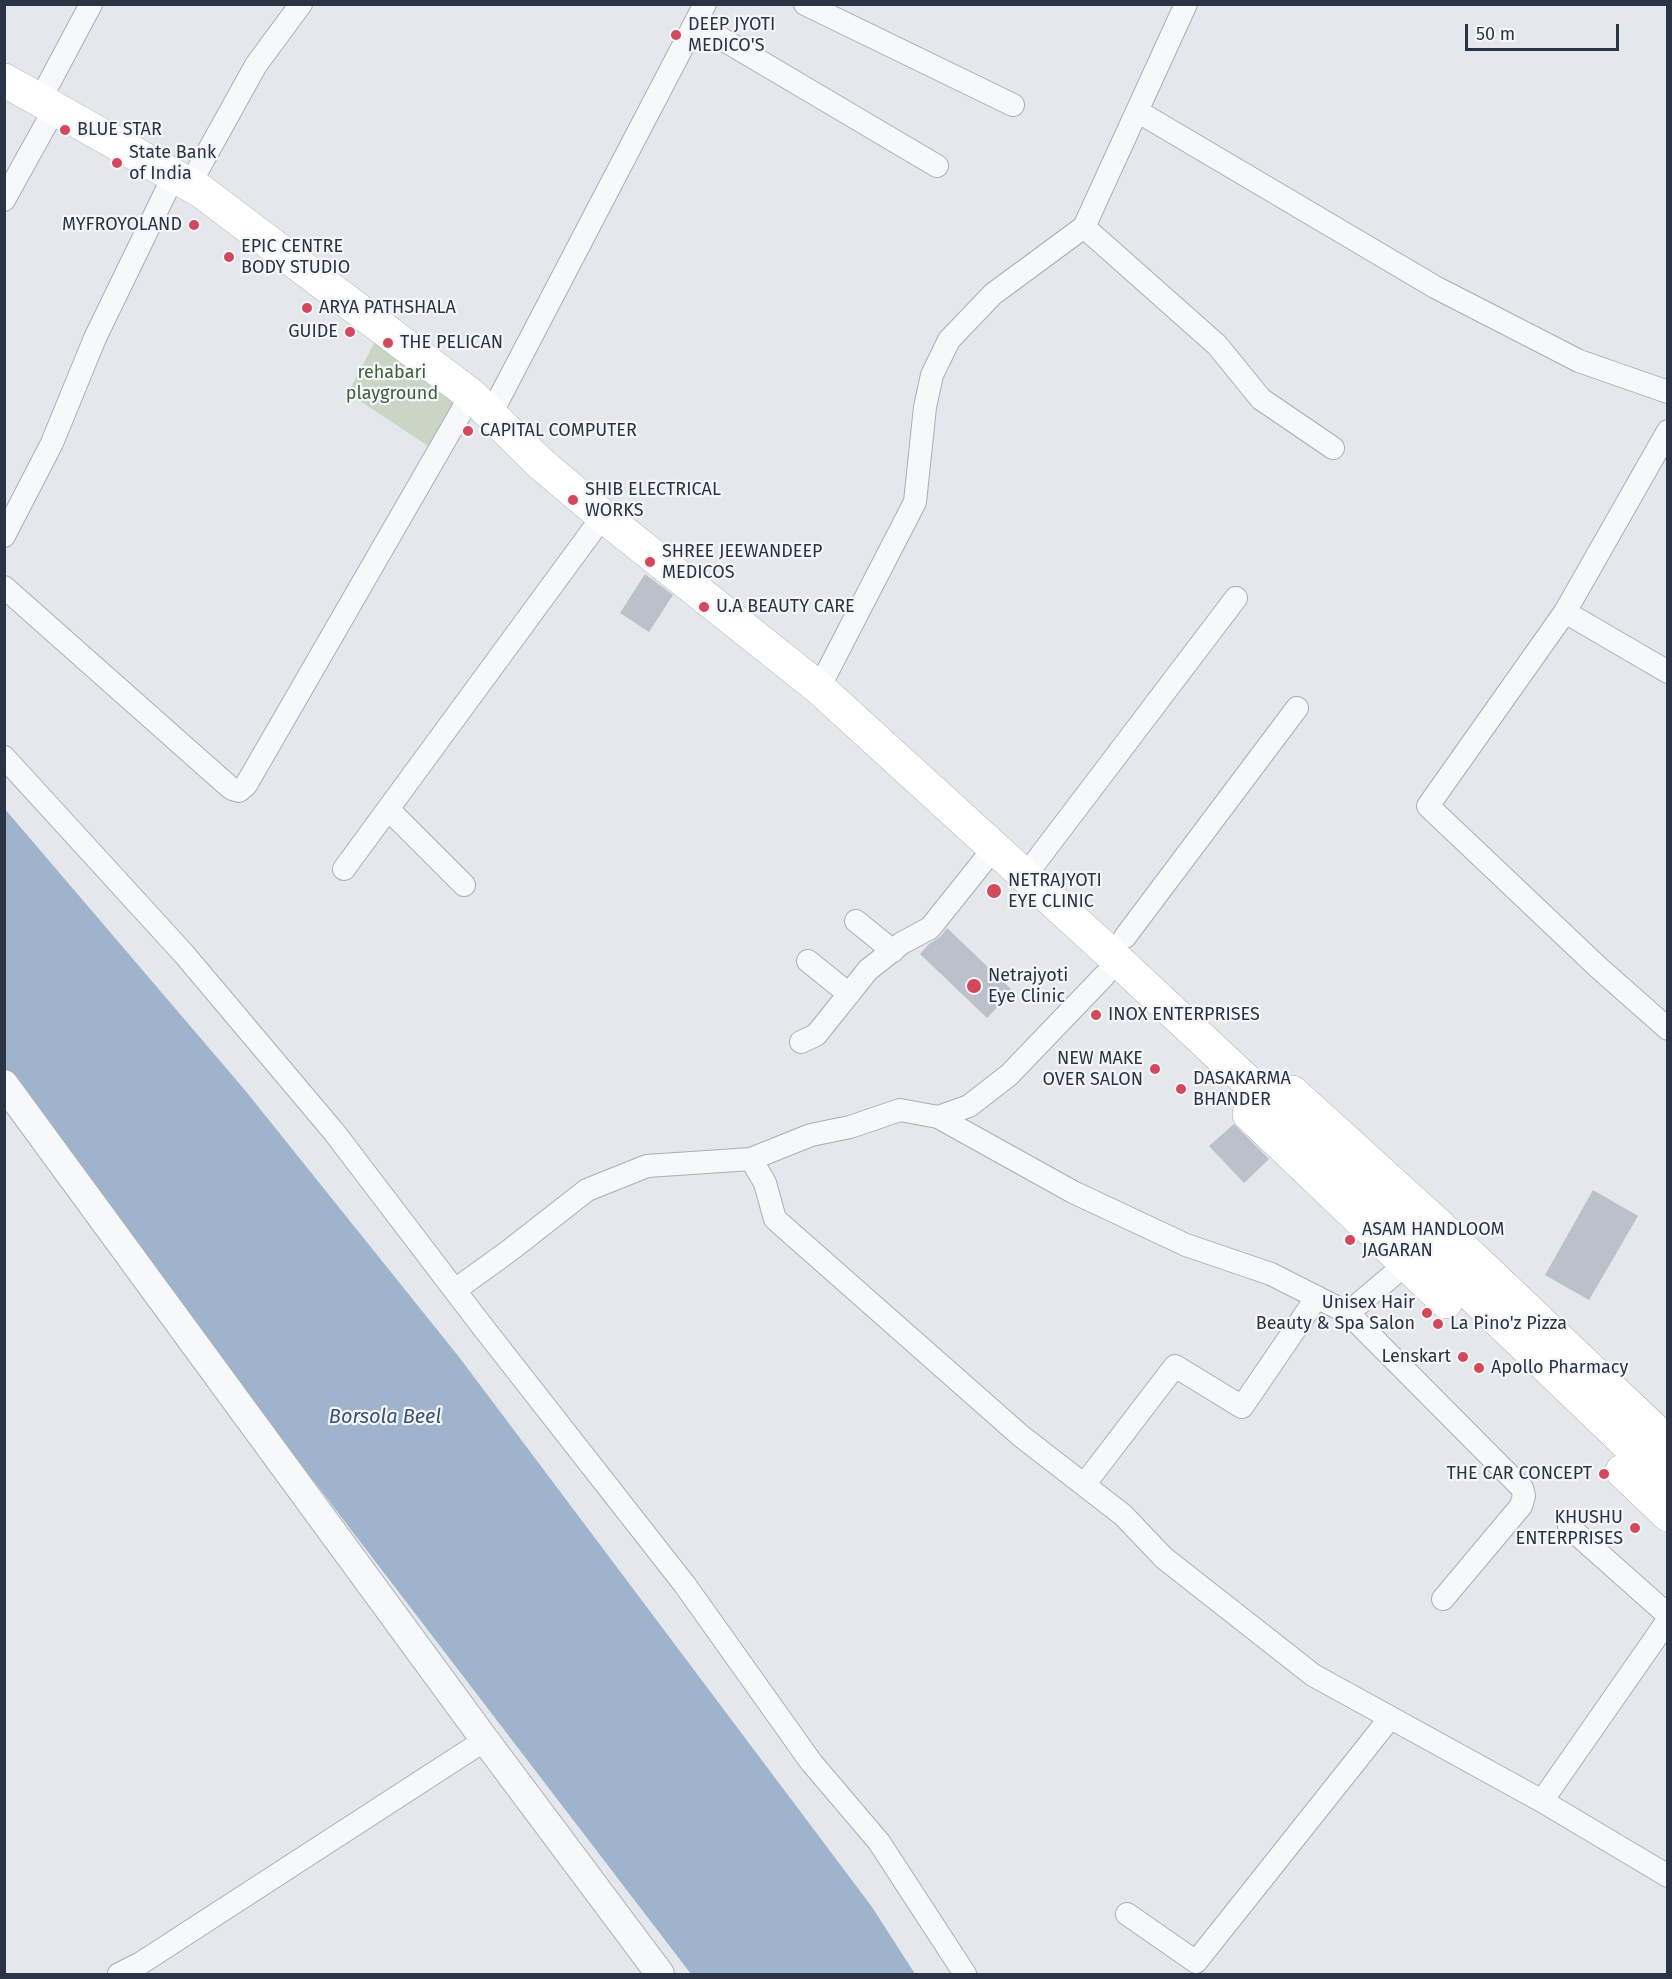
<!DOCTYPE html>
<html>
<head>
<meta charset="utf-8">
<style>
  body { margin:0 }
  #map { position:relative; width:1672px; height:1979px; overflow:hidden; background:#e4e7ec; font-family:"Fira Sans",sans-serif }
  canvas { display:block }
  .frame { position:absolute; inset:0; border:6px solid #2b3445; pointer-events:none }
  .scale { position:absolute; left:1465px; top:24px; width:154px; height:27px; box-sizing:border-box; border:3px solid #2b3445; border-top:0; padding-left:8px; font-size:18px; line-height:21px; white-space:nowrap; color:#2b3445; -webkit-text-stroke:4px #f4f6f9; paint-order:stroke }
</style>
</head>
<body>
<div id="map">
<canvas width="1672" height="1979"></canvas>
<div class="frame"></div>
<div class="scale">50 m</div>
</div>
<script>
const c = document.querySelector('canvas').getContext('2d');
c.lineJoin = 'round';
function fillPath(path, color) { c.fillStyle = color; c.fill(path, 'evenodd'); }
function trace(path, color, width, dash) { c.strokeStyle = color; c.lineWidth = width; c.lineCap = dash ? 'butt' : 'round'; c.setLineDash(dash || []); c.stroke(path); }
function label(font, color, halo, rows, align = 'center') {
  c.font = font + ' "Fira Sans",sans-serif'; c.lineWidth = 4.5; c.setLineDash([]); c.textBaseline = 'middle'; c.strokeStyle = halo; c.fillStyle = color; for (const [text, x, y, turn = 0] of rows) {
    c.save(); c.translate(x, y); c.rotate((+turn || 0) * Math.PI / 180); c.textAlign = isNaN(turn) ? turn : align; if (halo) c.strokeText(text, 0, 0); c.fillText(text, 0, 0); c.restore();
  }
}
fillPath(new Path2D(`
  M379,334l83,61 -31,53 -83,-55z`), '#c9d6c5');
fillPath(new Path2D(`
  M4,808l240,281 215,268 413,550 43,67h-224l-577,-754 -109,-141z`), '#9fb4cc');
fillPath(new Path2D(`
  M645,574l28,21 -24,37 -29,-19z
  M947,928l66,63 -26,27 -67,-64 9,-10 11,-7z
  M1234,1124l35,35 -25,24 -35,-37z
  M1593,1190l45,26 -49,84 -44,-25z`), '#bbc0ca');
const minor = new Path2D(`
  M805,4l208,101
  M695,23l242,143
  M40,100l51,-96
  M1137,111l298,176 144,74 89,31
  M190,184l66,-119 45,-61
  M4,200l51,-92
  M1084,227l133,118 44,54 72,49
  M491,414l214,-410
  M1668,431l-103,181 103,60
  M4,536l48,-93 43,-105 79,-163
  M4,587l221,196 7,6 7,2 7,-6 225,-390
  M1565,612l-137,194 171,162 69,61
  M819,688l96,-186 10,-95 7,-32 17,-35 44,-46 91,-67 102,-223
  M4,757l180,197 150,178 148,194 203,259 126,177 68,80 86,132
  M388,809l76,76
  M344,869l259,-353
  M1025,876l211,-278
  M856,921l37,30
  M1125,937l172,-229
  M808,961l41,33
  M1104,976l-95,99 -40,31 -31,11 -38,-7 -50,17 -39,8 -60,24 14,24 10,36 246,217 102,79 41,43 149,117 229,126 126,75
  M801,1042l15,-7 52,-65 34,-27 28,-15 64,-80
  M938,1117l135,75 113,53 85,29 77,39
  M1406,1264l-58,49 174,175 2,8 -3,10 -78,93
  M455,1290l54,-39 78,-61 60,-24 104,-7
  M1084,1485l91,-119 67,41 75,-110
  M1569,1527l99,88
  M1542,1801l126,-181
  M1127,1914l69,48 194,-244
  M119,1974l22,-11 344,-223`);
const tertiary = new Path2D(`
  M4,1084l481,656 175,234`);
const primary = new Path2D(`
  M4,80l197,111 270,204 69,68 63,53 216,172 294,268 197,184 358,343
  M1292,1092l143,130 233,221
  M1249,1114l197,188
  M1622,1471l46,44`);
trace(minor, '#a9aeb7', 24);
trace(tertiary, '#a9aeb7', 30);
trace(primary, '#a3abb8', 34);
trace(minor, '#f7f8fa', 22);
trace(tertiary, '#f7f8fa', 28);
trace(primary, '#fff', 33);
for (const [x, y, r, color] of [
  [676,35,6,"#d1495b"],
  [65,130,6,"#d1495b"],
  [117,163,6,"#d1495b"],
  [194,225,6,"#d1495b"],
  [229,257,6,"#d1495b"],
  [307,308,6,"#d1495b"],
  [350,332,6,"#d1495b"],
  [388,343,6,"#d1495b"],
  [468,431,6,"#d1495b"],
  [573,500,6,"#d1495b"],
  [650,562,6,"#d1495b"],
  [704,607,6,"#d1495b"],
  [994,891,8,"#d1495b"],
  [974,986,8,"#d1495b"],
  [1096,1015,6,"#d1495b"],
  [1155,1069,6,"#d1495b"],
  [1181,1089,6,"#d1495b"],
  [1350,1240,6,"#d1495b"],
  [1427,1313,6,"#d1495b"],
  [1438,1324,6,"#d1495b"],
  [1463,1357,6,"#d1495b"],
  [1479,1368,6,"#d1495b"],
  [1604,1474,6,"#d1495b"],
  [1635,1528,6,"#d1495b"]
]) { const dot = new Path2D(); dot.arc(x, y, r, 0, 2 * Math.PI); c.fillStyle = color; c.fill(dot); trace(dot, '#f4f6f9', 2); }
label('18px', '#2b3445', '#f4f6f9', [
  ["DEEP JYOTI",688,25],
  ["MEDICO'S",688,46],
  ["BLUE STAR",77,130],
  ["State Bank",129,153],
  ["of India",129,174],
  ["MYFROYOLAND",182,225,"right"],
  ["EPIC CENTRE",241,247],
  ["BODY STUDIO",241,268],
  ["ARYA PATHSHALA",319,308],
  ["GUIDE",338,332,"right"],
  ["THE PELICAN",400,343],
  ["CAPITAL COMPUTER",480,431],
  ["SHIB ELECTRICAL",585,490],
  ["WORKS",585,511],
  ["SHREE JEEWANDEEP",662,552],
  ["MEDICOS",662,573],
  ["U.A BEAUTY CARE",716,607],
  ["NETRAJYOTI",1008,881],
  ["EYE CLINIC",1008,902],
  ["Netrajyoti",988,976],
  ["Eye Clinic",988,997],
  ["INOX ENTERPRISES",1108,1015],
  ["NEW MAKE",1143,1059,"right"],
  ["OVER SALON",1143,1080,"right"],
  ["DASAKARMA",1193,1079],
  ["BHANDER",1193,1100],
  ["ASAM HANDLOOM",1362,1230],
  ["JAGARAN",1362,1251],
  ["Unisex Hair",1415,1303,"right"],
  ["Beauty & Spa Salon",1415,1324,"right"],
  ["La Pino'z Pizza",1450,1324],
  ["Lenskart",1451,1357,"right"],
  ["Apollo Pharmacy",1491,1368],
  ["THE CAR CONCEPT",1592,1474,"right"],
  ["KHUSHU",1623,1518,"right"],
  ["ENTERPRISES",1623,1539,"right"]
], 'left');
label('18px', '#3f6138', '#f4f6f9', [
  ["rehabari",392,373],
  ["playground",392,394]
]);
label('italic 20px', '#34527a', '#f4f6f9', [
  ["Borsola Beel",385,1417]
]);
</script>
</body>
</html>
